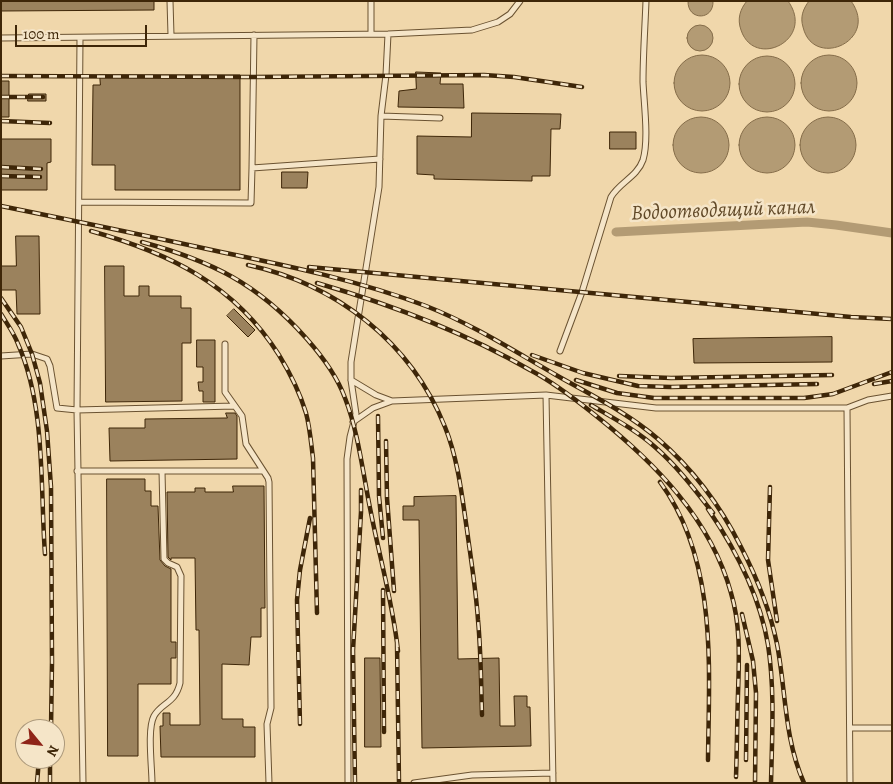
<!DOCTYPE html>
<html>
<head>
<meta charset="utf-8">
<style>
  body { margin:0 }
  #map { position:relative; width:893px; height:784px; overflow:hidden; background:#f0d7ab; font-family:Alegreya,serif }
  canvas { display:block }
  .frame { position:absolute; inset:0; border:2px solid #3e2608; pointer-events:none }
  .north { position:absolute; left:15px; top:719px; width:50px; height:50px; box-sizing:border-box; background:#f5e5c8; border:1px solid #ac997b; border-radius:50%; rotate:118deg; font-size:14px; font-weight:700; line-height:20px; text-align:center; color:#3e2608 }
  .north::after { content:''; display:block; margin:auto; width:18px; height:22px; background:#8f2418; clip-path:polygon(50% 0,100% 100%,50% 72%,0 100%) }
  .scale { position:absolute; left:15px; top:25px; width:132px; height:22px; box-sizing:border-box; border:2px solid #3e2608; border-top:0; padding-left:6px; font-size:15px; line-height:18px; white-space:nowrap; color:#3e2608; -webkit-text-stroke:4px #f5e5c8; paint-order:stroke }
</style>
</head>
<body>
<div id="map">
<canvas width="893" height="784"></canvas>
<div class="frame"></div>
<div class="north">N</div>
<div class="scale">100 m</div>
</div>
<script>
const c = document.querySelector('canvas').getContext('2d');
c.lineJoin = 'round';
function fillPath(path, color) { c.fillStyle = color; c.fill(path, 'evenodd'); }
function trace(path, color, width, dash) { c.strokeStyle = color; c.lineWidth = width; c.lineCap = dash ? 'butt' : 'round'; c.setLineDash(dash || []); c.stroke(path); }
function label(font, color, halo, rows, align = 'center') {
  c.font = font + ' Alegreya,serif'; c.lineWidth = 5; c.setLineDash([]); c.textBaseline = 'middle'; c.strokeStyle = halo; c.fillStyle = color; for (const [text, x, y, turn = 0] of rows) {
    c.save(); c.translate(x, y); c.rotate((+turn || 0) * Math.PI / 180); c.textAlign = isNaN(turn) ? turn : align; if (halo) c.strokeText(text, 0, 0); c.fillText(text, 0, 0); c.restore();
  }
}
const water = new Path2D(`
  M688,1h25c1,20 -26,20 -25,0z
  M747,1h41c28,39 -34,69 -47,29 -4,-11 -1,-21 6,-29z
  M809,1h42c29,40 -38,69 -48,26 -3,-10 0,-18 6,-26z
  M687 38a13 13 0 1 1 26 0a13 13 0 1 1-26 0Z
  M801 83a28 28 0 1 1 56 0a28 28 0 1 1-56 0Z
  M674 83a28 28 0 1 1 56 0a28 28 0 1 1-56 0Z
  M739 84a28 28 0 1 1 56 0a28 28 0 1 1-56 0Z
  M800 145a28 28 0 1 1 56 0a28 28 0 1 1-56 0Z
  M673 145a28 28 0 1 1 56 0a28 28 0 1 1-56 0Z
  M739 145a28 28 0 1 1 56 0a28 28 0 1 1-56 0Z`);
fillPath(water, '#b39b74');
trace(water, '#846c49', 1);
trace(new Path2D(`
  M616,232l191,-10 29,3 56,8`), '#b39b74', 9);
const building = new Path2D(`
  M1,1h153v9l-153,1z
  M416,72l25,1 -1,11h23l1,24 -66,-1 1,-16 17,-2z
  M100,75h140v115h-125v-25h-23l1,-80h7z
  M1,81h8v36h-8z
  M29,94h17v7h-18z
  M472,113l89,1 -1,15h-9l-1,47h-18v5l-98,-2v-4l-17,-1v-38l54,1z
  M610,132h26v17h-26z
  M1,139h50v23l-4,1v27h-46z
  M282,172h26l-1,16h-25z
  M16,236h23l1,78h-23l-1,-24h-15v-24h15z
  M105,266h19v30h15v-10h10v10h32v12h10v35h-9v58l-76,1z
  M234,309l21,21 -7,7 -21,-21z
  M832,337v25l-138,1 -1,-24z
  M197,340h18v62h-12v-11h-4l-1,-9h5v-15h-6z
  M226,413h9l2,3v43l-127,2 -1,-33h36v-9l82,-1z
  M107,479h38v12h6v15h7l2,54 5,6 6,3v73h5v16h-5v26h-33v72h-30z
  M233,486h31l1,122h-4v29h-10l-2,28 -27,-1v55h21v8h12v30h-94l-1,-31h3v-13h7v12h30l-1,-95h-3l-1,-72h-24v2l-3,-3 -1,-65h28v-4h10v4h28z
  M456,496l2,163 41,-1 1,68h15l-1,-30h13v11h3l1,39 -109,2 -3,-228h-16v-14h11v-9z
  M365,658h15l1,89h-16z`);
fillPath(building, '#9b825d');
trace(building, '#3e2608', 1);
const service = new Path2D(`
  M170,1l1,34
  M371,33v-32
  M254,35l-2,133 128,-9
  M1,38l387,-4 84,-4 26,-8 12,-8 10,-13
  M80,38l-3,372 6,373
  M381,116l59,2
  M79,202l172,1 1,-35
  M225,344v48l17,24 4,28 22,34 1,4 2,226 -4,16 2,59
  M560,351l22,-59 29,-95c9,-15 26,-20 32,-37 6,-20 1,-56 0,-78 0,-27 2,-54 3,-81
  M1,356l31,-2 15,5 3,7 7,42 20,2 157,-4
  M351,380l25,15 16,6 154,-6 110,13h191l21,-8 24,-4
  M546,395l7,388
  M847,408l3,375
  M353,422l20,-14 19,-7
  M77,471h185
  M851,728h41
  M152,783c0,-16 -5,-54 2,-67 8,-14 21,-12 26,-33l1,-107 -4,-9 -9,-4 -4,-4 -2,-88
  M348,783l-1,-324 3,-22 6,-23 -5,-34v-18l28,-175 2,-71 5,-41 2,-41
  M414,783l58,-8 81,-2`);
trace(service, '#6a5231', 7);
trace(service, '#f5e5c8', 5);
const rail = new Path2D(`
  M1,76l252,1 231,-2 30,2 68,10
  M1,97h42
  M1,121l49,2
  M1,167l40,2
  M1,176l39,1
  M1,206c74,15 147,30 220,46 68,14 139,29 205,54 46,18 88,45 130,69 35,20 72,38 102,64 34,29 63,68 83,108 16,31 29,63 36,97 9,47 7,94 27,139
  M91,231c78,22 143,53 188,124 11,18 21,38 27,58 4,15 5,30 7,45l4,155
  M142,242c69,19 115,41 164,96 16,18 31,38 39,60 14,36 18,77 26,115 9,46 22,91 27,138
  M248,265c88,19 163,77 197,162 13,32 17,69 22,103 4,30 9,60 11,90 3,32 3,64 4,95
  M309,267l542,50 41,2
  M317,283c72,21 147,49 213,87 23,12 45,29 65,45 59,47 116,104 136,178 10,33 8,67 7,101 -1,28 -1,56 -2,83
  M1,298l20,29 11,27 8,29 7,48 4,56 1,175 -1,67
  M1,314c6,10 13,19 17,30 28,63 22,143 27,210
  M532,355l51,18 55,13 33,1 146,-3
  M619,376l52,2 161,-3
  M576,380l41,13 37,5h150l29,-4 59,-22
  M874,384l18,-3
  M591,405c22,13 45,25 64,42 22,19 40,43 58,66
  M378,416l1,80 4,42
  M386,441l1,57 7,93
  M660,482c58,79 49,185 48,278
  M770,487l-2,73 9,61
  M708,509c28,41 52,87 60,136 7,45 4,93 3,138
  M383,590l1,142
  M742,614l11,47 3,32 -1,90
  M397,643l2,140
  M300,724l-3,-124 3,-30 10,-52
  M746,760l1,-95
  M37,783l2,-24
  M50,783v-24
  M355,783l-2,-133 8,-138v-22`);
trace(rail, '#3e2608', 4.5);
trace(rail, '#f5e5c8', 2.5, [8]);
label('italic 21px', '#614928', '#f5e5c8', [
  ["Водоотводящий канал",723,211,-2]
]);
</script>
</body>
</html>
